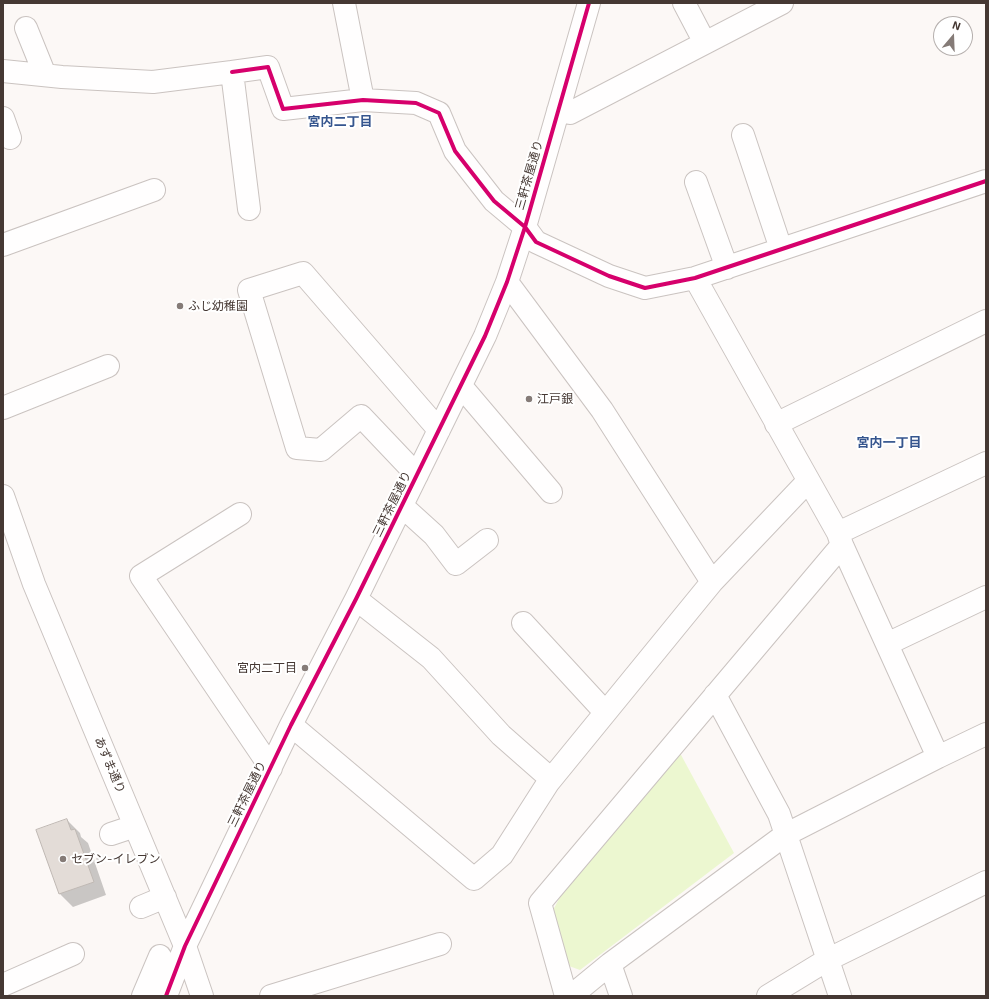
<!DOCTYPE html>
<html>
<head>
<meta charset="utf-8">
<style>
  body { margin:0 }
  #map { position:relative; width:989px; height:999px; overflow:hidden; background:#fcf8f6; font-family:"Exo 2",sans-serif }
  canvas { display:block }
  .frame { position:absolute; inset:0; border:4px solid #453833; pointer-events:none }
  .north { position:absolute; left:933px; top:16px; width:40px; height:40px; box-sizing:border-box; background:#fff; border:1px solid #b5afad; border-radius:50%; rotate:19deg; font-size:11px; font-weight:700; line-height:16px; text-align:center; color:#453833 }
  .north::after { content:''; display:block; margin:auto; width:14px; height:18px; background:#857b77; clip-path:polygon(50% 0,100% 100%,50% 72%,0 100%) }
</style>
</head>
<body>
<div id="map">
<canvas width="989" height="999"></canvas>
<div class="frame"></div>
<div class="north">N</div>
</div>
<script>
const c = document.querySelector('canvas').getContext('2d');
c.lineJoin = 'round';
function fillPath(path, color) { c.fillStyle = color; c.fill(path, 'evenodd'); }
function trace(path, color, width, dash) { c.strokeStyle = color; c.lineWidth = width; c.lineCap = dash ? 'butt' : 'round'; c.setLineDash(dash || []); c.stroke(path); }
function label(font, color, halo, rows, align = 'center') {
  c.font = font + ' "Exo 2","Noto Sans JP",sans-serif'; c.lineWidth = 4; c.setLineDash([]); c.textBaseline = 'middle'; c.strokeStyle = halo; c.fillStyle = color; for (const [text, x, y, turn = 0] of rows) {
    c.save(); c.translate(x, y); c.rotate((+turn || 0) * Math.PI / 180); c.textAlign = isNaN(turn) ? turn : align; if (halo) c.strokeText(text, 0, 0); c.fillText(text, 0, 0); c.restore();
  }
}
fillPath(new Path2D(`
  M680,753l54,100 -154,117 -11,-4 -17,-54 8,-15z`), '#ecf7d0');
fillPath(new Path2D(`
  M67,820l13,13 1,4 7,6 18,52 -33,12 -13,-13 -23,-63z`), '#0003');
const building = new Path2D(`
  M67,819l4,11 4,-1 19,53 -35,12 -23,-64z`);
fillPath(building, '#e3dcd7');
trace(building, '#bfb8b3', 1);
const minor = new Path2D(`
  M344,3l19,97
  M684,3l21,40
  M26,28l19,47
  M3,71l59,6 91,5 79,-10 17,137
  M232,72l36,-5 15,42 80,-9 53,3 23,10 16,38 39,50 31,26 11,15 73,34 36,12 50,-10 291,-97
  M558,111l12,2 212,-110
  M3,118l7,20
  M743,135l38,114
  M696,182l31,86
  M3,245l151,-55
  M695,278l143,255 4,12 96,212
  M507,282l95,128 110,172
  M461,386l90,106
  M3,408l105,-42
  M776,424l210,-103
  M417,475l-56,-59 -40,34 -24,-2 -48,-158 54,-17 136,157
  M3,496l31,88 151,362 17,50
  M402,506l32,29 22,29 31,-24
  M240,514l-99,62 130,192
  M838,533l148,-70
  M356,599l75,59 70,77 50,44
  M523,623l82,89
  M887,644l99,-47
  M715,695l64,119 61,182
  M291,725l183,154 28,-24 46,-72 164,-201 96,-101
  M111,834l24,-8
  M141,907l24,-10
  M610,964l11,32
  M3,985l70,-31
  M143,996l17,-40
  M166,996l19,-50 106,-221 65,-126 129,-263 22,-54 18,-55 64,-224
  M271,996l169,-52
  M566,996l-26,-93 302,-358
  M571,996l39,-32 175,-129 153,-78 48,-23
  M768,996l59,-36 159,-78`);
trace(minor, '#cac3c0', 24);
trace(new Path2D(`
  M87,863l19,-7`), '#dad8d6', 2.5, [3, 2]);
trace(minor, '#fffefe', 22);
trace(new Path2D(`
  M232,72l36,-5 15,42 80,-9 53,3 23,10 16,38 39,50 31,26 11,15 73,34 36,12 50,-10 291,-97
  M166,996l19,-50 106,-221 65,-126 129,-263 22,-54 18,-55 64,-224`), '#d6006c', 4);
for (const [x, y, r, color] of [
  [180,306,4,"#857b77"],
  [529,399,4,"#857b77"],
  [305,668,4,"#857b77"],
  [63,859,4,"#857b77"]
]) { const dot = new Path2D(); dot.arc(x, y, r, 0, 2 * Math.PI); c.fillStyle = color; c.fill(dot); trace(dot, '#fff', 1.5); }
label('12px', '#453833', '#fff', [
  ["三軒茶屋通り",529,175,-74],
  ["三軒茶屋通り",392,504,-64],
  ["あずま通り",110,765,67],
  ["三軒茶屋通り",247,794,-64]
]);
label('12px', '#453833', '#fff', [
  ["ふじ幼稚園",188,306],
  ["江戸銀",537,399],
  ["宮内二丁目",297,668,"right"],
  ["セブン-イレブン",71,859]
], 'left');
label('bold 13px', '#35558e', '#fff', [
  ["宮内二丁目",340,122],
  ["宮内一丁目",889,443]
]);
</script>
</body>
</html>
